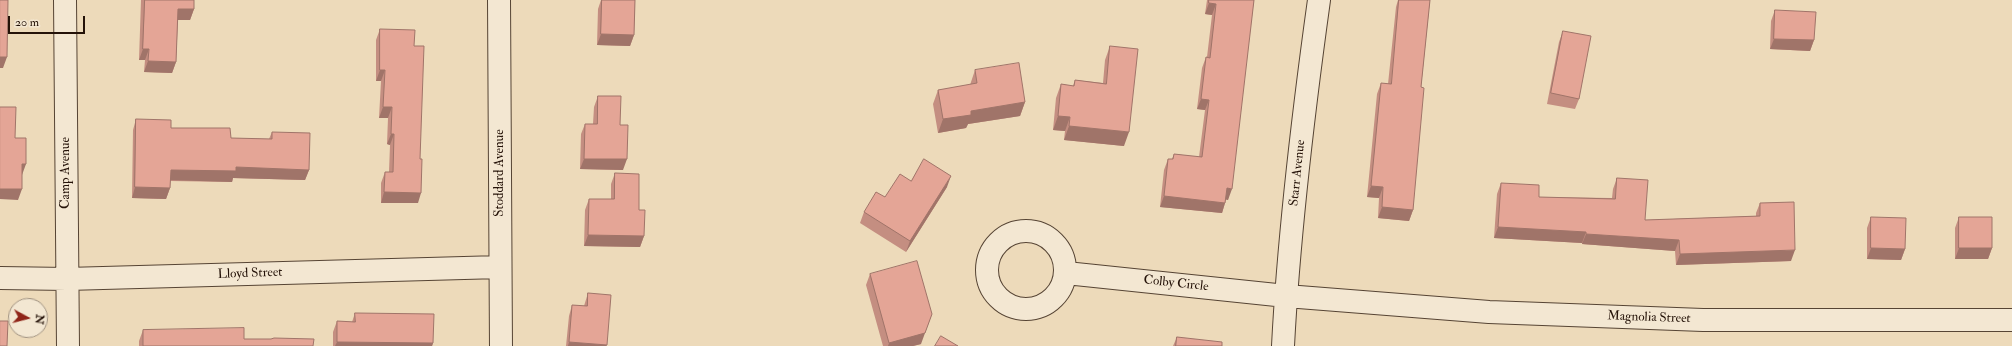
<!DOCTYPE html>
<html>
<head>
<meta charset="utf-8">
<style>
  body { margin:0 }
  #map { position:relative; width:2012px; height:346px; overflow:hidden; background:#eddaba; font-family:"IM FELL Double Pica",serif }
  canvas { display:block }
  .north { position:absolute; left:8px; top:298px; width:40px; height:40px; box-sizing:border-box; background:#f3e7d2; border:1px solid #a09281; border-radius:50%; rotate:97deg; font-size:11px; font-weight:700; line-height:16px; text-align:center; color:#241208 }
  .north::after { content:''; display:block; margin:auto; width:14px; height:18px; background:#8f2418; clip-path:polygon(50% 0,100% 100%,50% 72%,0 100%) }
  .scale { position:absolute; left:8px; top:16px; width:77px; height:18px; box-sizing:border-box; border:2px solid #241208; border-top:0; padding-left:5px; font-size:12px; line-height:14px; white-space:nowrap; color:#241208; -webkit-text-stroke:3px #f3e7d2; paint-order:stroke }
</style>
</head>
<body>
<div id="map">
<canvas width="2012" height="346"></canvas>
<div class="north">N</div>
<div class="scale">20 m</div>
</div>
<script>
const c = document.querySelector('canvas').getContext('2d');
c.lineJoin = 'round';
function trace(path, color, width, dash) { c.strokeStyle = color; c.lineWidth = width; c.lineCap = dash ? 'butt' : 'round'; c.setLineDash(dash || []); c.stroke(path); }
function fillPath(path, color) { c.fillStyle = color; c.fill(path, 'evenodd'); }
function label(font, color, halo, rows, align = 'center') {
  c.font = font + ' "IM FELL Double Pica",serif'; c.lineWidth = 3; c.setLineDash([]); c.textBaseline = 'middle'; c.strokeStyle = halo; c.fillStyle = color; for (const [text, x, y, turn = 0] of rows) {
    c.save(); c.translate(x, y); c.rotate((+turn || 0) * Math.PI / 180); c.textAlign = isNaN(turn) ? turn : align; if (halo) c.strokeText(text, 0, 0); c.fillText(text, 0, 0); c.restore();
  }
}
const minor = new Path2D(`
  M65,0l3,346
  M499,0l2,346
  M987 270a39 39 0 1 1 78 0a39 39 0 1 1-78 0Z
  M1066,273l220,23 203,16 214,8h309
  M0,278l67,1 433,-12
  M1283,346c6,-116 20,-231 36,-346`);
trace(minor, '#564434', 24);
trace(minor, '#f3e7d2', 22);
fillPath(new Path2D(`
  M141,0h53v9l-4,11h-12l-2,42 -4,11 -28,-1 1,-12h-6z
  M601,0h34l-1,35 -4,11 -33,-1 1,-36z
  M1207,0h47l-26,200 -2,-1 -1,4 -3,10 -62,-6 4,-37 4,-11h4l2,-5 25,3 6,-47 -8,-1 5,-41 4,-11h1l5,-42 -7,-1z
  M1398,0h32l-9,87 -8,123 -4,11 -31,-3 1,-20 -12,-1 10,-103 4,-11 7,1 8,-77z
  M1775,10l39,30 -4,11 -40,-2 1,-28z
  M380,29l34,17 4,157h-37v-20l4,-11h4l1,-27 -3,-1 1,-26h-9l2,-37h-5v-41z
  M1563,31l16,68 -4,10 -28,-5 12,-62z
  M1110,46l14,100 -60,-6 1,-9 -12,-1 3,-32 5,-14 12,2 2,-6 28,3 2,-23z
  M975,70l50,32 -5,14 -52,8 -2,4 -28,5 -5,-29 5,-14 32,-5z
  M598,96l22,29 3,45 -43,-1 1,-35 4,-10h8l1,-17z
  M136,119l35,9 60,10 38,1 3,-7 37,38 -4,10 -72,-2 -1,4 -62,-1v7l-4,11 -34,-1 1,-68z
  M615,173l24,37 5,26 -4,11 -56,-1 1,-36 4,-11h22v-15z
  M1617,178l28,42 111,-4v-3l4,-10 31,58 -115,4 -1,-14 -93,-7v-1l-88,-5 3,-44 4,-11 38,14 73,1 1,-9z
  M911,181l36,6 -41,65 -46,-29 4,-11z
  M1871,217l34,32 -4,11 -34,-1v-31z
  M1959,217l33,31 -4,11h-33v-31z
  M870,274l51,70 -8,2h-30l-17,-61z
  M588,293l19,52 -1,1h-40l3,-30 3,-11 12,1z
  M355,313l78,30 -1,3h-99v-14l4,-11 15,1z
  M143,330l170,16h-174v-5z
  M1177,337l45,9h-49z`), '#c48e81');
fillPath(new Path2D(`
  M1209,3l7,1 -4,11 -7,-1z
  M178,9h16l-4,11h-16z
  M601,34l33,1 -4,11 -33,-1z
  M1774,39l40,1 -4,11 -40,-2z
  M143,49h6l-4,11h-6z
  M0,57h7l-4,11h-3z
  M148,61l28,1 -4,11 -28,-1z
  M380,70h5l-4,11h-5z
  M1201,99l8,1 -4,10 -8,-1z
  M1025,102l-5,14 -52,8 -2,4 -28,5 5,-14 28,-8z
  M383,107h9l-4,11h-9z
  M1058,116l12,1 -5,14 -12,-1z
  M1069,126l60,6 -5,14 -60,-6z
  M391,134h3l-4,11 -3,-1z
  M584,159h43l-4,11 -43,-1z
  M22,164h4l-4,11z
  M236,167l73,3 -4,10 -72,-2 -1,4 -65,-2 4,-10z
  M951,176l-4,11 -41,65 4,-11z
  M1371,186l12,1 -4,11 -12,-1z
  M135,187l35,1 -4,11 -34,-1z
  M1227,188l5,1 -4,11 -5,-1z
  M0,189h22l-4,11 -18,-1z
  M384,192l37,1 -3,10h-37z
  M1164,196l61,7 -3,10 -62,-6z
  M1382,207l31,3 -4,11 -31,-3z
  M1498,227l88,5 -4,11 -88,-5z
  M1586,234l93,6 -4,11 -93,-7z
  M588,235l56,1 -4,11 -56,-1z
  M1871,248l34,1 -4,11 -34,-1z
  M1959,248h33l-4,11h-33z
  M1795,250l-4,11 -115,4 4,-11z
  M932,314l-11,30 -8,2h-25l1,-3z
  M337,342l96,1 -1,3h-97z
  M569,342l38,3 -1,1h-38z`), '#a07469');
const building = new Path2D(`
  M0,0h8l-1,57h-7z
  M145,0h49v9h-16l-2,53 -28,-1 1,-12h-6z
  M602,0h33l-1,35 -33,-1z
  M1209,0h45l-22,189 -5,-1 -2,15 -61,-7 4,-37h5l1,-5 28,3 7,-57 -8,-1 5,-42 4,1 6,-54 -7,-1z
  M1399,0h31l-9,87 3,1 -11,122 -31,-3 1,-20 -12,-1 10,-103 10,1z
  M1775,10l41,2 -2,28 -40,-1z
  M380,29l35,1 -1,16h10l-4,113h2l-1,34 -37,-1 1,-20h8l1,-38h-3l1,-27h-9l2,-37h-5z
  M1563,31l28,5 -12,63 -28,-6z
  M1110,46l28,3 -9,83 -60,-6 1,-9 -12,-1 3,-32 13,2 1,-6 31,4z
  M1019,63l6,39 -54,9v4l-28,4 -5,-29 39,-7 -2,-13z
  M598,96h23l-1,29h8l-1,34h-43l1,-35h12z
  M0,107h16l-1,31h11v26h-4v25h-22z
  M136,119l35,1v8h59l1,10 41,1v-7l38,1 -1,37 -73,-3v4l-65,-1 -1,18 -35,-1z
  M924,159l27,17 -41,65 -46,-29 12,-20 9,5 15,-23 11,7z
  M615,173l24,1v36h6l-1,26 -56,-1 1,-36h25z
  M1617,178l31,2 -3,40 115,-4v-13l34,-1 1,48 -115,4 -1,-14 -93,-6v-2l-88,-5 3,-44 38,2v12l76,2z
  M1871,217l35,1 -1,31 -34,-1z
  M1959,217h33v31h-33z
  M917,261l15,53 -7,19 -36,10 -19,-69z
  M588,293l23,2 -4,50 -38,-3 3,-37 15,1z
  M355,313l79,1 -1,29 -96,-1v-21l18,1z
  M0,321h8l-1,25h-7z
  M244,328v11h27l3,-1 40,1 -1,7h-170v-16z
  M941,336l17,10h-23z
  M1177,337l45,5v4h-46z`);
fillPath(building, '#e4a596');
trace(building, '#a07469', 1);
label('13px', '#241208', '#f3e7d2', [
  ["Camp Avenue",66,173,-90],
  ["Stoddard Avenue",500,173,-90],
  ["Starr Avenue",1298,173,-84],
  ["Lloyd Street",250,274,-2],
  ["Colby Circle",1176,284,6],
  ["Magnolia Street",1649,318,2]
]);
</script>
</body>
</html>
